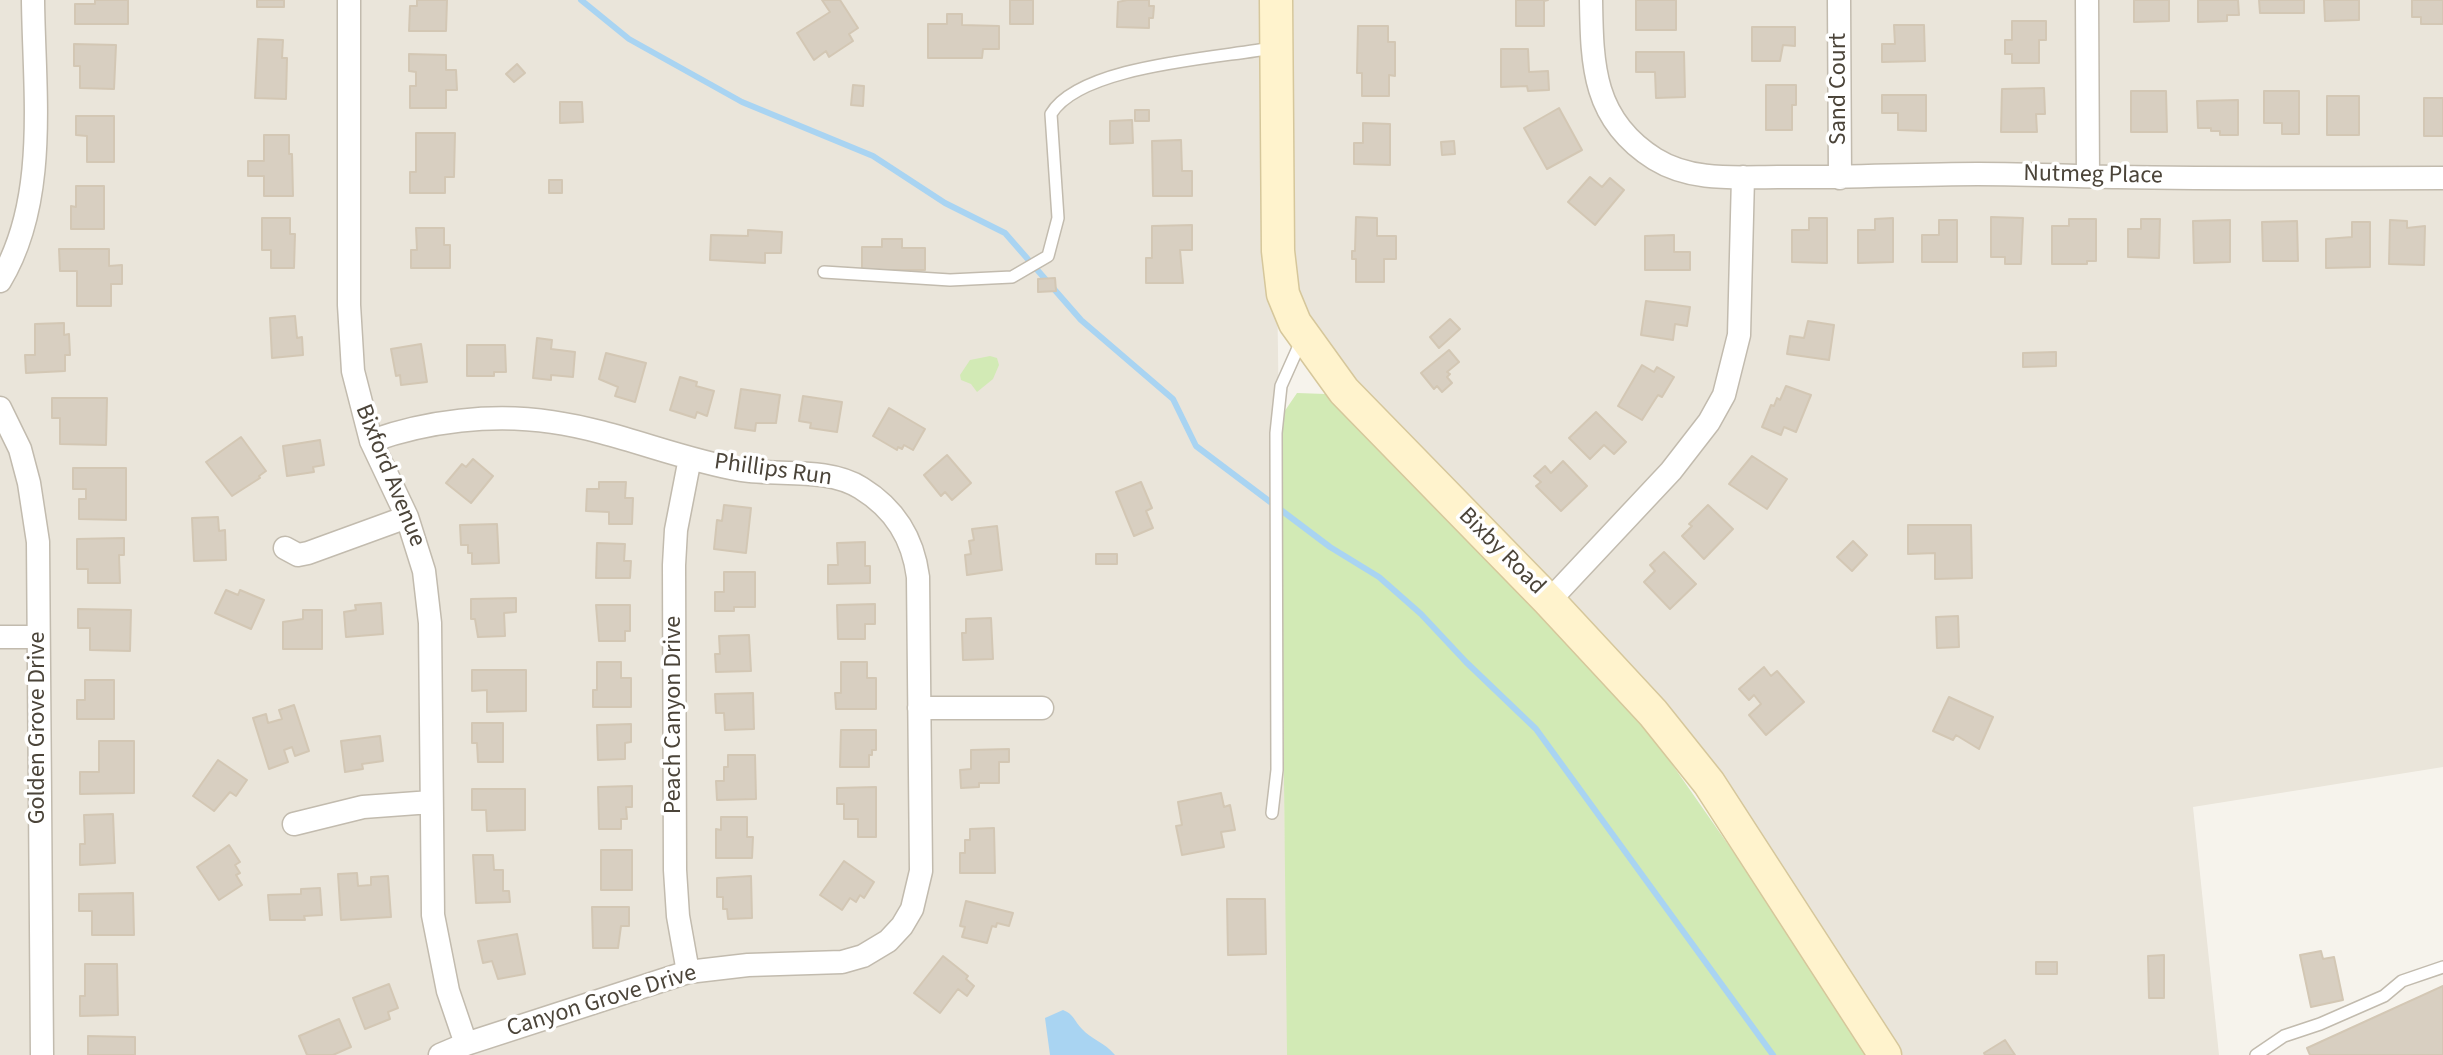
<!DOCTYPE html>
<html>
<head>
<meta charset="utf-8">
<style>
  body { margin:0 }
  canvas { display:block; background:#f6f3ec }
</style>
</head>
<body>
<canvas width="2443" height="1055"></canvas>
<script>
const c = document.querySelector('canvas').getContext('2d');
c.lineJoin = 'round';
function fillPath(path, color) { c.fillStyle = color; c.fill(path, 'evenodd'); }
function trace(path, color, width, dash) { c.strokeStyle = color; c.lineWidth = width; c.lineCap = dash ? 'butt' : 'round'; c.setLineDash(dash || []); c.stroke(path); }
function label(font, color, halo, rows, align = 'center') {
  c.font = font + ' "Source Sans 3",sans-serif'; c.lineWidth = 7; c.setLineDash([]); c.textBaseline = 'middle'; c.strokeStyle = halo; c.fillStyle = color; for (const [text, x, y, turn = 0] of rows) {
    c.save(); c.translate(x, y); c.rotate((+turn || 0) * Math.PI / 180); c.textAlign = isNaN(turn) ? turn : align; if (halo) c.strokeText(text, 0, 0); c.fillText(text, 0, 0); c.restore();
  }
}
fillPath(new Path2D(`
  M0,0h1273l15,1055h-1288z
  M1287,0h1156v767l-250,40 26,248h-322l-153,-239 -426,-473 -28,-70z`), '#eae5da');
fillPath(new Path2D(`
  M990,356l7,2 2,7 -6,14 -16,13 -6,-8 -10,-4 -1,-5 10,-15z
  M1297,393l29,1 318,330 150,215 74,116h-581l-7,-637z`), '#d2eab5');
fillPath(new Path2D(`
  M1063,1010c11,4 11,11 19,19 9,10 22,13 33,26h-65l-5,-37z`), '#a9d4f2');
trace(new Path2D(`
  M581,0l48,39 113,63 131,54 72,47 60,30 76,87 92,79 23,47 134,101 49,30 42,37 45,48 70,67 237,326`), '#a9d4f2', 6);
const building = new Path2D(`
  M95,0h33v24h-53v-20h20z
  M257,0h27v7h-27z
  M417,0h30l-1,31h-37l1,-25h7z
  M822,0h18l18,28 -9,6 4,7 -24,16 -3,-6 -12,9 -17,-27 33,-21z
  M1010,0h23v24h-23z
  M1127,0h22v6h5l-1,12h-4v10l-32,-1 1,-25z
  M1516,0h32l-4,1v25h-28z
  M1636,0h40v30h-40z
  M2134,0h35v21l-35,1z
  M2198,0h40l1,15h-12v6l-29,1z
  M2259,0h45v13h-44z
  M2324,0h35v20l-34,1z
  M2412,0h31v24h-22v-7h-9z
  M947,14h15v11l37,1v23h-16l-1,9h-54v-34h19z
  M2012,21h34v19h-7v23h-27v-9h-7v-14h7z
  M1894,25h30l1,36 -43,1v-18h13z
  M1358,26h30v16h7v34l-6,-1v21h-27v-23h-5z
  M1752,27h43v19l-12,-1 -3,16h-28z
  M258,39l25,1 -1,18h5l-1,41 -31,-1z
  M74,44l42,1 -2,44 -34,-1v-22h-6z
  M1501,49h27l1,23 19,-1 1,19 -21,1 -1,-5 -26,1z
  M1636,52h48l1,45 -29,1 -1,-26h-19z
  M409,54l37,1v15h10l1,20h-11v18h-36v-22h6v-14l-7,-1z
  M517,64l8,9 -11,9 -8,-8z
  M853,85l11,1 -1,20 -12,-1z
  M1766,85h30v20h-4v25h-26z
  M2044,88l1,26h-9l1,18h-36l1,-43z
  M2131,91h35l1,41h-36z
  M2264,91h35v43h-17v-11h-18z
  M1882,95h44v36l-28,-1v-17h-16z
  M2327,96h32v39h-32z
  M2424,98h19v38h-19z
  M2238,100v35h-18v-4h-9v-3h-13l-1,-27z
  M560,102h22l1,20 -23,1z
  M1559,108l23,42 -35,19 -23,-41z
  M1135,110h14v11h-14z
  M76,116h38v46h-27v-26l-11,-1z
  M1132,120l1,23 -23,1v-23z
  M1363,123l27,1v41l-36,-1v-21h9z
  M416,133h39l-1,44h-9v16h-35v-21h6z
  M264,135h25v19h3l1,42h-29v-20h-16v-15h16z
  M1181,140l1,31h10v25h-39l-1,-55z
  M1454,141l1,13 -13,1 -1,-13z
  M1590,177l12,10 8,-9 14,12 -29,35 -27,-23z
  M549,180h13v13h-13z
  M76,186h28v43h-33v-23l5,1z
  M1356,217l21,1v18h19v23h-12v23h-28v-23h-4v-8h3z
  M1991,217l32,1 -2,46h-16v-7h-14z
  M262,218h28v16h5l-1,34h-23v-18h-9z
  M1809,218h18v45l-35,-1v-32h17z
  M1893,218v44l-35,1v-33h17v-11z
  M2069,219h27v42h-9v3h-35v-38h17z
  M2141,219h19l-1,39 -31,-1v-28h13z
  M1939,220h18v42h-35v-27h17z
  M2230,220v42l-36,1 -1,-42z
  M2390,220l17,1v7l18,-2 -1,39 -35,-1z
  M2297,221l1,40h-35l-1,-39z
  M2352,222h18v45l-44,1v-29l26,-2z
  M1192,225v25h-12l3,33h-37v-25h6v-32z
  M416,228h28v17h6v23h-39v-18h6z
  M748,230l34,2 -1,21h-16v10l-55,-3 1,-25 37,1z
  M1674,235v17h16v18h-45v-34z
  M882,239h20v9h23v22h-63v-23h20z
  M59,249h50v17l13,-1v19h-11v22h-34v-35h-17z
  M1055,278l1,13 -18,1v-13z
  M1646,301l44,6 -3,19 -12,-2 -2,16 -32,-5z
  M295,316l2,22 5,-1 1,18 -31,3 -2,-40z
  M1450,319l10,10 -21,19 -9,-11z
  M1808,321l26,4 -5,35 -42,-6 3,-18 14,2z
  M64,323v12l5,-1 1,21h-5v16l-39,2 -1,-18h10v-31z
  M537,338l15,2 -1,9 24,3 -2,25 -22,-2v5l-18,-2z
  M421,344l6,38 -26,3 -1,-10 -4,1 -5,-27z
  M467,345h38l1,27h-12v4h-27z
  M1449,350l10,12 -12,10 3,2 -3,3 5,6 -10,9 -5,-6 -3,3 -13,-16z
  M2056,352v14l-33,1v-14z
  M606,353l40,10 -11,39 -20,-6 3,-9 -19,-8z
  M1642,365l12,7 3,-5 17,10 -12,20 -4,-2 -16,25 -24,-14z
  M680,377l17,5 -1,4 18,5 -7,25 -10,-4 -2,6 -25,-8z
  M1786,386l25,9 -15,37 -12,-5 -3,8 -19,-8 9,-22 3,1 3,-8 3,2z
  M741,389l39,6 -4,28h-20l-1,8 -20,-3z
  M803,396l39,6 -5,30 -27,-4 1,-5 -12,-2z
  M52,398h55l-1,47 -46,-1v-26h-8z
  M889,408l36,21 -12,21 -9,-5 -2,4 -4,-2 -1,3 -24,-14z
  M1596,412l30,30 -12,12 -10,-9 -14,14 -21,-21z
  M241,437l25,34 -7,5 1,2 -28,18 -26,-34z
  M320,440l4,25 -11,2 1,5 -27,4 -4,-30z
  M947,455l24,28 -19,17 -7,-8 -4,4 -17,-21z
  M1752,456l35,23 -20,30 -38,-25z
  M473,459l20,17 -22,27 -25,-20 16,-19 4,3z
  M1563,461l24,25 -26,25 -25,-25 5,-4 -7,-6 11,-10 6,7z
  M73,468h53v52l-47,-1v-20h7v-10h-13z
  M599,482h27l-1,16h8l-1,26h-23v-12l-23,-1 1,-22h12z
  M1141,482l11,26 -6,3 7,17 -19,8 -18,-44z
  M724,505l27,3 -5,45 -32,-4 3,-29 5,1z
  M1708,505l25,24 -29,30 -22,-23 10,-10 -3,-2z
  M218,517l1,14 6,-1 1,30 -32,1 -2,-43z
  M497,524l2,39 -27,1v-11h-4v-8h-7l-1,-20z
  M1908,525h63l1,53 -37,1v-26l-27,1z
  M997,526l5,44 -35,5 -2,-20 6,-1 -2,-13 5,-1 -2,-11z
  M124,538v17h-5l1,28h-32v-14h-11v-30z
  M1853,541l14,14 -15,16 -15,-14z
  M865,542v24h5v17l-42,1v-19h10l-1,-22z
  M597,543l28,1 -1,17h7l-1,17h-34z
  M1664,552l32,32 -26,25 -26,-27 11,-11 -5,-6z
  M1096,554h21v10h-21z
  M724,572h31v35h-21v4h-19v-19h9z
  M226,590l12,5 2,-5 24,10 -13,29 -36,-16z
  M516,598v14l-12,1 1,23 -27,1 -3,-18h-4v-20z
  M381,603l2,31 -37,3 -2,-25 12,-2 -1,-5z
  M875,604v20h-10v15h-27l-1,-34z
  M596,605h34v26h-5v10h-26z
  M78,609l53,1 -1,41 -40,-1v-22h-12z
  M303,610h19v39h-39v-27l20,-3z
  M1958,616l1,31 -22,1 -1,-31z
  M991,618l2,41 -30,1 -1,-27h4v-14z
  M749,635l2,36 -35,1 -1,-18h5l-1,-18z
  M597,662h24v16h10v29h-38v-17h4z
  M841,662h26v16h9v31h-40l-1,-16h6z
  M1764,667l7,9 6,-5 27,31 -38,33 -17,-20 12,-11 -7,-9 -5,5 -10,-11z
  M472,670h54v41l-39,1v-22l-15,1z
  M85,680h29v39h-37v-19h8z
  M753,693l1,36 -29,1 -1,-17h-8l-1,-19z
  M1949,697l44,20 -14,32 -23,-14 -3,5 -20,-9z
  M294,705l15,46 -14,5 -3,-9 -8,3 4,12 -19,7 -16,-51 13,-4 2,9 14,-4 -3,-9z
  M472,723h31v39h-25l-1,-19h-5z
  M631,724v18l-6,1v16l-27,1 -1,-35z
  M841,730h35v20h-4v5h-3v12h-29z
  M380,736l3,25 -21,3 1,5 -18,3 -4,-31z
  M99,741h35v52l-54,1v-22h19z
  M1009,749v13h-10v21h-20v4l-18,1 -1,-18 11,-1v-19z
  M728,755h27l1,44 -39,1 -1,-19h8v-14h4z
  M218,760l29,20 -11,16 -6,-4 -16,19 -21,-15z
  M632,786v21h-6l1,12h-6v10h-22l-1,-42z
  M876,787v50h-18v-18h-14v-15h-7v-16z
  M472,789h53v41l-38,1 -1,-21h-14z
  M1221,793l3,14 6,-2 5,25 -14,2 3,15 -42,8 -6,-29 6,-1 -4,-23z
  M113,814l2,49 -35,2v-21h5l-1,-29z
  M721,817h26v20h6l-1,21h-36v-29l5,1z
  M994,828l1,45h-35v-20h5v-13h5v-11z
  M229,845l11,17 -5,3 5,8 -4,2 6,10 -23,15 -22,-33z
  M601,850h31v40h-31z
  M473,855h20l1,15h9v21h6l1,11 -34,1z
  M844,861l30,21 -10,16 -4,-3 -4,7 -6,-4 -8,12 -22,-15z
  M357,873l1,13 13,-1v-8l17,-1 3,41 -50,3 -3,-46z
  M751,876l1,42 -24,1 -1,-10h-4v-12h-6v-19z
  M320,888l2,27 -18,1 1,4h-35l-2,-25 33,-1v-5z
  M133,893l1,42h-42v-24h-13v-17z
  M1227,899h38l1,55 -38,1z
  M966,901l47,12 -4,13 -12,-3 -1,4 -4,-1 -5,17 -25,-6 3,-10 -5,-1z
  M592,907h37v19h-8l-3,22h-25z
  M517,934l8,40 -27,5 -6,-18 -9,2 -5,-22z
  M2321,951l2,8 11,-2 9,43 -32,7 -11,-52z
  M2164,955v43h-15l-1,-42z
  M943,956l25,20 -2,3 8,7 -7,10 -9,-7 -18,24 -26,-20z
  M2036,962h21v12h-21z
  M85,964h32l1,51 -38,1v-20h5z
  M389,984l9,24 -10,4 2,7 -25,10 -12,-31z
  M2443,986v69h-133l-3,-7z
  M339,1019l12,28 -18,8h-26l-8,-19z
  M88,1036l47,1v18h-47z
  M2005,1040l10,15h-30l-1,-2z`);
fillPath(building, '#d8cfc1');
trace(building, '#d3c7b4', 2);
const lane = new Path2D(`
  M824,272l126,8 62,-3 36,-21 10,-38 -7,-104c29,-49 168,-56 221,-66
  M1272,813l5,-43 -1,-337 5,-47 21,-47
  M2256,1055l28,-19 36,-12 64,-28 18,-15 41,-14`);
const street = new Path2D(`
  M349,0v305l4,66 18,70 36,76 17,54 6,52 3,292 15,76 18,53
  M1591,0c1,66 2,120 64,159 37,23 82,18 123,18 67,1 133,-3 200,-3 46,0 92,2 139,3 108,2 217,1 326,1
  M1839,0l1,178
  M2087,0l1,176
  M0,281c49,-81 34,-189 33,-281
  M0,408l20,41 9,34 9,59 4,513
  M371,441c56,-20 122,-28 181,-19 64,9 125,37 189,48 38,6 87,-3 120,18 34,21 52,50 57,89l3,294 -9,38 -10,17 -14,15 -25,15 -21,6 -94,3 -60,7 -222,72 -26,11
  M285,548l13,7 10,-2 99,-36
  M1549,601l122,-130 38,-49 15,-27 15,-60 4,-158
  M0,637h38
  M919,708h123
  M294,824l69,-17 68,-5
  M688,972l-10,-56 -3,-46 -1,-305 2,-35 14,-72`);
const secondary = new Path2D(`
  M1276,0l2,251 5,43 12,29 49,68 205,210 104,112 56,70 176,272`);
trace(lane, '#c2bbae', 14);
trace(street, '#c2bbae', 25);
trace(secondary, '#d6c79b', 35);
trace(lane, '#fff', 11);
trace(street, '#fff', 22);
trace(secondary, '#fff3cd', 32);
label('24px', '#4b4439', '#fff', [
  ["Sand Court",1840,89,-90],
  ["Nutmeg Place",2093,176,1],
  ["Phillips Run",773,471,8],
  ["Bixford Avenue",389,476,68],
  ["Bixby Road",1501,552,45],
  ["Peach Canyon Drive",675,715,-90],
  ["Golden Grove Drive",39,728,-90],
  ["Canyon Grove Drive",602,1002,-17]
]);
</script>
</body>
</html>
